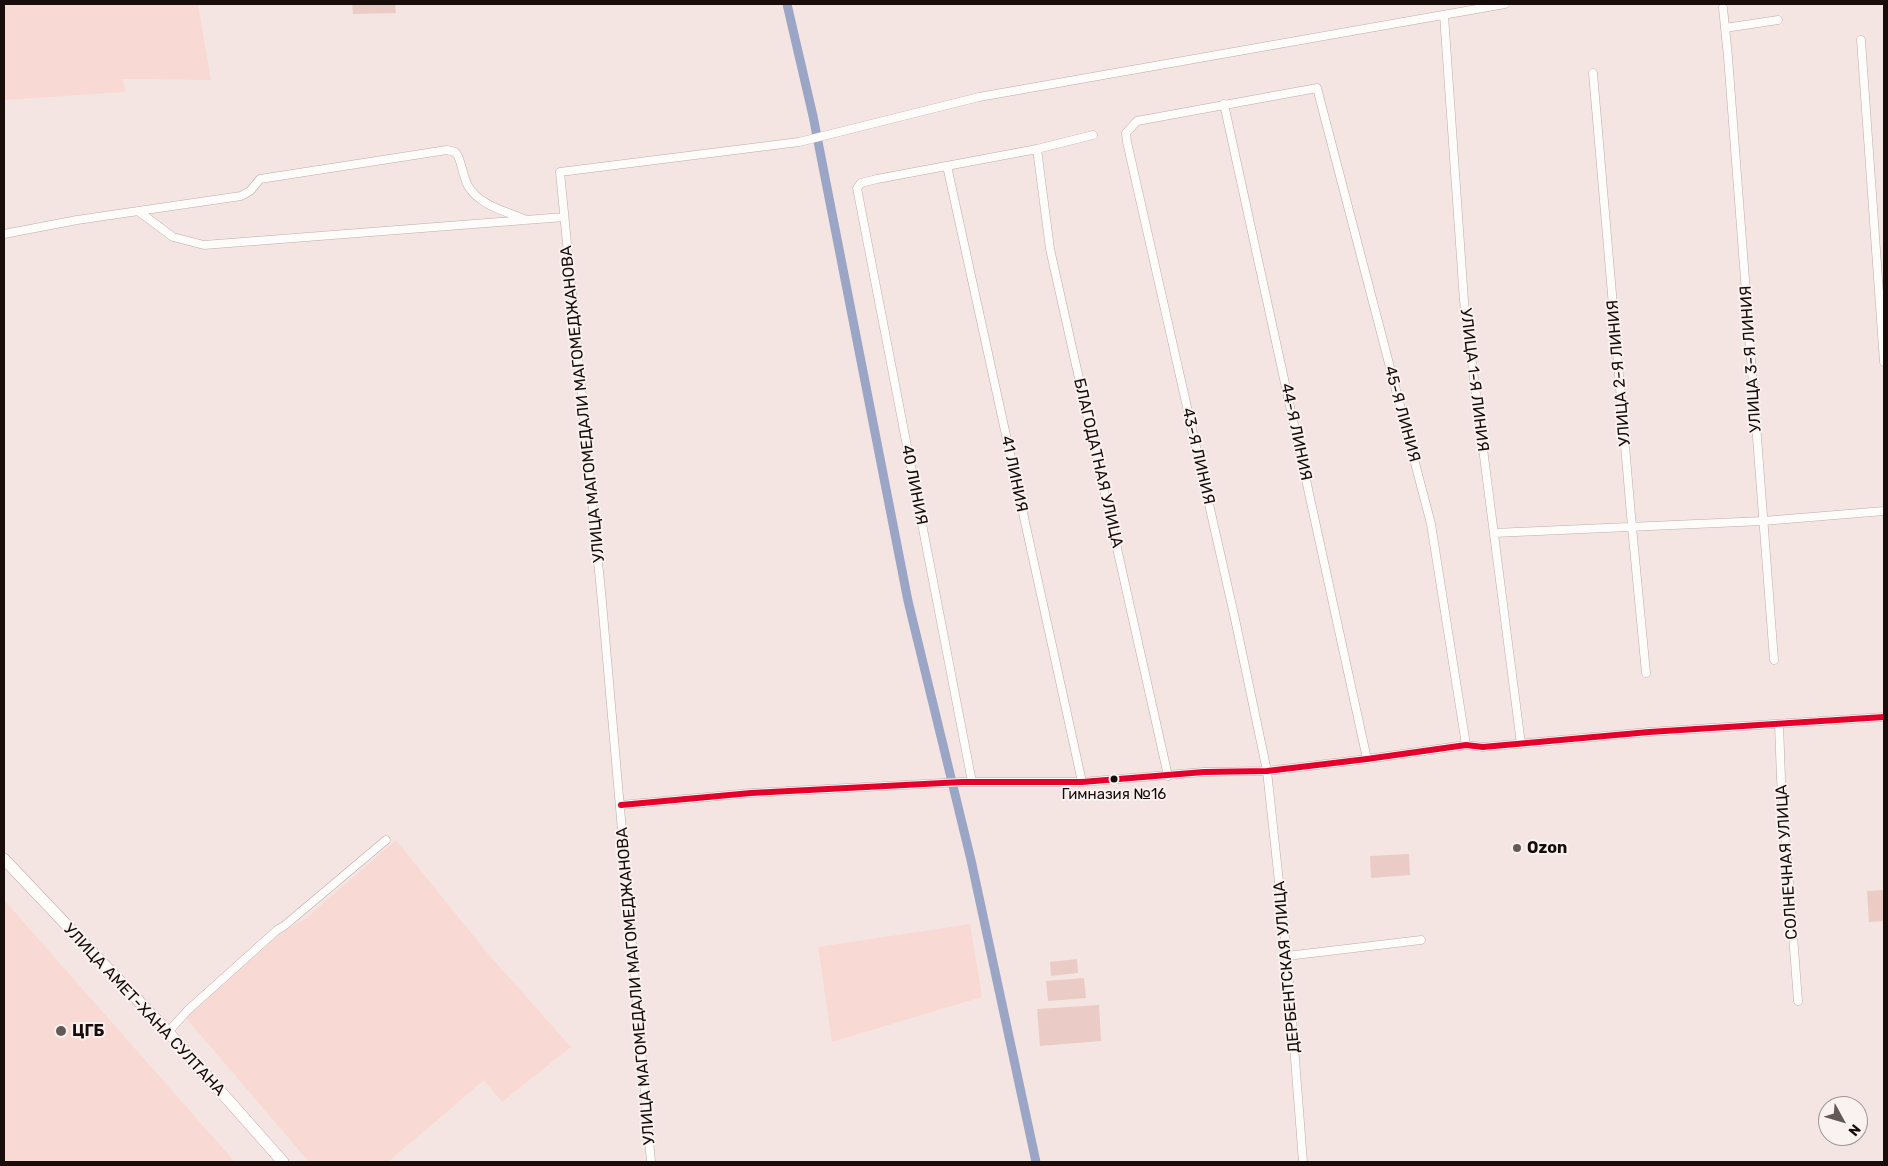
<!DOCTYPE html>
<html>
<head>
<meta charset="utf-8">
<style>
  body { margin:0 }
  #map { position:relative; width:1888px; height:1166px; overflow:hidden; background:#f5e5e2; font-family:Rubik,sans-serif }
  canvas { display:block }
  .frame { position:absolute; inset:0; border:5px solid #180d0b; pointer-events:none }
  .north { position:absolute; left:1818px; top:1096px; width:50px; height:50px; box-sizing:border-box; background:#faf2f1; border:1px solid #a09695; border-radius:50%; rotate:129deg; font-size:14px; font-weight:700; line-height:20px; text-align:center; color:#180d0b }
  .north::after { content:''; display:block; margin:auto; width:18px; height:22px; background:#655956; clip-path:polygon(50% 0,100% 100%,50% 72%,0 100%) }
</style>
</head>
<body>
<div id="map">
<canvas width="1888" height="1166"></canvas>
<div class="frame"></div>
<div class="north">N</div>
</div>
<script>
const c = document.querySelector('canvas').getContext('2d');
c.lineJoin = 'round';
function fillPath(path, color) { c.fillStyle = color; c.fill(path, 'evenodd'); }
function trace(path, color, width, dash) { c.strokeStyle = color; c.lineWidth = width; c.lineCap = dash ? 'butt' : 'round'; c.setLineDash(dash || []); c.stroke(path); }
function label(font, color, halo, rows, align = 'center') {
  c.font = font + ' Rubik,sans-serif'; c.lineWidth = 4; c.setLineDash([]); c.textBaseline = 'middle'; c.strokeStyle = halo; c.fillStyle = color; for (const [text, x, y, turn = 0] of rows) {
    c.save(); c.translate(x, y); c.rotate((+turn || 0) * Math.PI / 180); c.textAlign = isNaN(turn) ? turn : align; if (halo) c.strokeText(text, 0, 0); c.fillText(text, 0, 0); c.restore();
  }
}
fillPath(new Path2D(`
  M4,4h194l13,76 -88,-1 2,13 -121,8z
  M396,840l93,115 82,92 -69,55 -18,-22 -96,82h-79l-123,-144 95,-85 24,-14z
  M4,900l231,262h-231z
  M970,924l12,73 -150,45 -14,-95z`), '#f9d9d4');
fillPath(new Path2D(`
  M352,4h43l1,9 -43,1z
  M1409,854l1,21 -39,3 -1,-22z
  M1884,890v31l-15,1 -2,-31z
  M1077,959l1,14 -27,3 -1,-14z
  M1084,978l2,20 -38,3 -2,-20z
  M1099,1005l2,36 -61,5 -3,-37z`), '#ebcbc5');
trace(new Path2D(`
  M787,4l26,112 95,485 63,259 65,302`), '#9ba5c6', 9);
const minor = new Path2D(`
  M1723,8l5,49 46,603
  M1444,15l20,286 57,443
  M1725,28l53,-8
  M1861,40l23,322
  M1593,73l39,454 14,146
  M1224,104l143,655
  M1037,149l13,100 118,527
  M947,166l135,616
  M138,211l35,26 31,8 360,-28
  M4,234l73,-14 164,-24 9,-5 10,-12 187,-29 8,2 3,4c4,9 5,20 10,30 12,20 38,25 58,34
  M1494,533l269,-12 121,-10
  M1779,724l2,55 17,222
  M972,782l-115,-594 4,-5 16,-4 160,-30 56,-14
  M621,805l130,-12 211,-11h120l122,-10 63,-1 100,-12 99,-14 17,2 166,-15 235,-15
  M1287,956l134,-16
  M168,1032l20,-22 89,-80 7,-4 102,-86
  M651,1162l-49,-560 -42,-430 239,-30 180,-45 526,-93
  M1303,1162l-16,-206 -20,-185 -32,-152 -108,-477 -1,-9 11,-12 180,-33 114,436 35,221`);
const primary = new Path2D(`
  M4,859l164,173 115,130`);
trace(minor, '#bbadab', 9);
trace(primary, '#bbadab', 12);
trace(minor, '#fefbfb', 8);
trace(primary, '#fefbfb', 11);
trace(new Path2D(`
  M621,805l130,-12 211,-11h120l122,-10 63,-1 100,-12 99,-14 17,2 166,-15 235,-15`), '#e4002b', 6);
for (const [x, y, r, color] of [
  [1114,779,4.5,"#180d0b"],
  [1517,848,5,"#655956"],
  [61,1031,6,"#655956"]
]) { const dot = new Path2D(); dot.arc(x, y, r, 0, 2 * Math.PI); c.fillStyle = color; c.fill(dot); trace(dot, '#faf2f1', 2); }
label('15px', '#180d0b', '#faf2f1', [
  ["Гимназия №16",1114,795]
]);
label('16px', '#180d0b', '#faf2f1', [
  ["УЛИЦА 3-Я ЛИНИЯ",1751,359,-94],
  ["УЛИЦА 2-Я ЛИНИЯ",1619,373,-95],
  ["УЛИЦА 1-Я ЛИНИЯ",1474,380,83],
  ["УЛИЦА МАГОМЕДАЛИ МАГОМЕДЖАНОВA",583,404,-96],
  ["45-Я ЛИНИЯ",1402,414,75],
  ["44-Я ЛИНИЯ",1296,432,78],
  ["43-Я ЛИНИЯ",1198,456,77],
  ["БЛАГОДАТНАЯ УЛИЦА",1098,463,77],
  ["41 ЛИНИЯ",1014,474,78],
  ["40 ЛИНИЯ",914,485,79],
  ["СОЛНЕЧНАЯ УЛИЦА",1787,862,-94],
  ["ДЕРБЕНТСКАЯ УЛИЦА",1287,967,-95],
  ["УЛИЦА МАГОМЕДАЛИ МАГОМЕДЖАНОВA",636,986,-95],
  ["УЛИЦА АМЕТ-ХАНА СУЛТАНА",144,1010,47]
]);
label('bold 16px', '#180d0b', '#faf2f1', [
  ["Ozon",1527,848],
  ["ЦГБ",72,1031]
], 'left');
</script>
</body>
</html>
